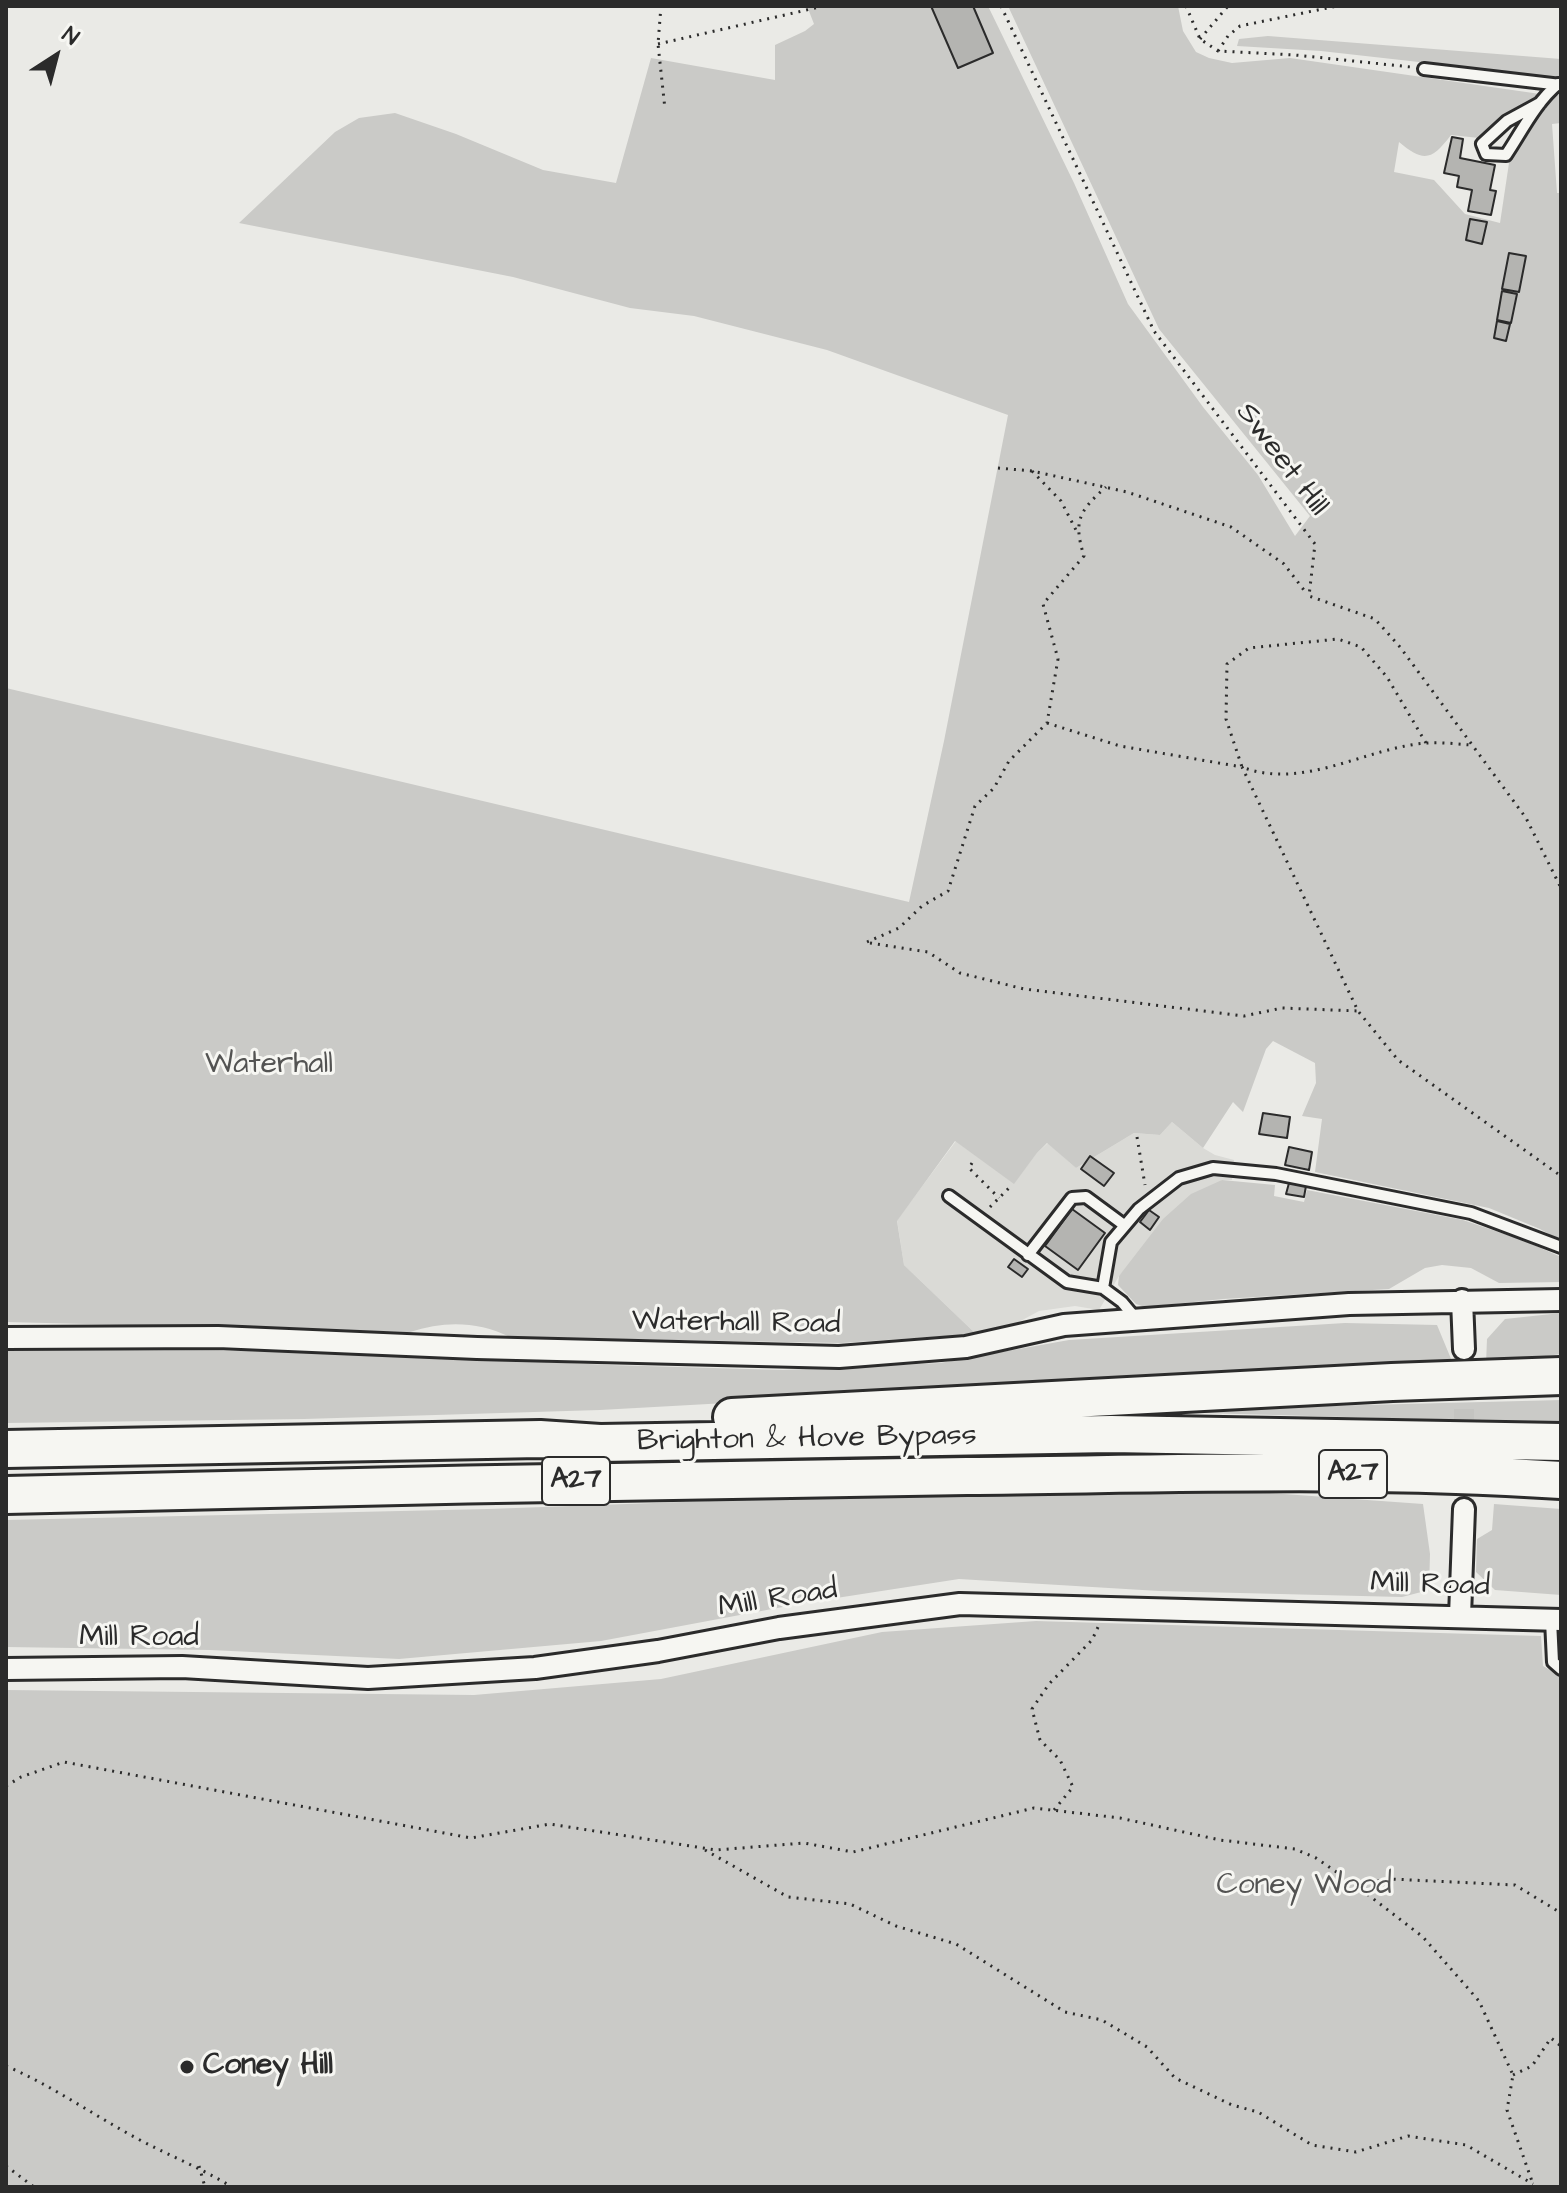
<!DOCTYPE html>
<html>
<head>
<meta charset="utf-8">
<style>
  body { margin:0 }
  #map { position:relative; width:1567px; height:2193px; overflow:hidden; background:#eaeae6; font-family:"Architects Daughter",sans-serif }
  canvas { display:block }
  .frame { position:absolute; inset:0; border:8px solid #2b2b2b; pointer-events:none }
  .north { position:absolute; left:16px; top:16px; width:80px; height:80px; -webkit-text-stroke:6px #f6f6f2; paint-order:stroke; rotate:36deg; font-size:22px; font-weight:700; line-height:32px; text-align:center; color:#2b2b2b }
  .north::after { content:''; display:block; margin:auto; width:28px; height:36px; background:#2b2b2b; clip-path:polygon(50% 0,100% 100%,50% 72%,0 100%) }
</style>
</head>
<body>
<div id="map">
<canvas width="1567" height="2193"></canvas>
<div class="frame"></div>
<div class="north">N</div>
</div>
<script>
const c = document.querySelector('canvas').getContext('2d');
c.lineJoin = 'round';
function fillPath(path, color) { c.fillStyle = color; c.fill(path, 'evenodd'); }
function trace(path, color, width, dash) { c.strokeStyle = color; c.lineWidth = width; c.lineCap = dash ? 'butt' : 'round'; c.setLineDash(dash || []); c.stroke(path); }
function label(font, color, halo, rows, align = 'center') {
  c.font = font + ' "Architects Daughter",sans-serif'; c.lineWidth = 6; c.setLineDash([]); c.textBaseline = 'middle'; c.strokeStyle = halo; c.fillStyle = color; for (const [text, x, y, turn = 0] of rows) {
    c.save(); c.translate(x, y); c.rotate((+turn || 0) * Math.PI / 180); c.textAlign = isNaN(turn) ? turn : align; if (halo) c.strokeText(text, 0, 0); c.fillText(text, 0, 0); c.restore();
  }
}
fillPath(new Path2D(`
  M1172,1122l31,26 12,7 19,5 -2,20h-10l-103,96 -20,34 -24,-4 -36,5 -35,19 -28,4 -72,-69 -7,-45 59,-79 58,42 23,-30 11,-10 28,25 58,-35 26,2z`), '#dadad6');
fillPath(new Path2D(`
  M807,6h181l86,177 54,121 75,103 55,68 37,61 15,-20 -151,-187 -151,-323h170l5,25 13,21 13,6 23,5 58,-5 250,36 -61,44 -28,-3c-19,25 -27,28 -52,7l-5,30 40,8 31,34 35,9 9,-60 44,-68h8v28l-9,1 5,69h4v1048l-21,-12 -51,-21 -174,-36 7,-53 -20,-3 14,-33 -1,-20 -42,-22 -7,8 -23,63 -10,-10 -30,46 -31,-26 -12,13 -26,-2 -58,35 -29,-25 -10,10 -23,31 -59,-43 -58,80 7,44 72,69 -135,9 -331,-6c-33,-16 -66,-16 -100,-5l-404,-10v-634l903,214 35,-161 64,-326 -181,-65 -133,-34 -64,-8 -117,-31 -274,-54 96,-91 24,-14 36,-5 61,21 87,36 73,13 35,-125 124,22v-35l30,-14 9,-7z
  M1268,36l293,23v19l-240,-27 -84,-5 2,-7z
  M1222,1180l53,5 -1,11 30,6 3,-12 156,30 62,21 36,16v25l-62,1 -28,-15 -29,-3 -17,3 -36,21 -166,10 -78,8 -9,-3 -18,-19 1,-9 44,-57 28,-25z
  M1561,1313v41l-75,10 1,-25 18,-20z
  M1345,1323l92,2 17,41 -301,8 -300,22 -253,14 -296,9 -298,4v-75l322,4 282,13 173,5 157,-7 129,-23z
  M1561,1400v23l-430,-12z
  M1214,1489l209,15 7,50 -1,36 -27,7 -243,-6 -200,-12 -155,24 -203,38 -202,18 -189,-9 -204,-3v-127l482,-11 442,-16z
  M1494,1504l67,5v86l-66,-5 -19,-18 1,-33 15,-9z
  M1036,1621l505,15 2,30 18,10v511h-1555v-497l468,5 187,-16 221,-47z`), '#cacac7');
const building = new Path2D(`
  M931,6h42l20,47 -35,15z
  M1452,137l11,2 -3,19 35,7 -5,25 6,1 -5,24 -23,-4 4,-21 -15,-3 2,-11 -15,-3z
  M1470,219l17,3 -5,22 -16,-4z
  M1509,253l17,3 -7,36 -17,-3z
  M1502,291l15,3 -6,29 -14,-3z
  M1497,321l13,3 -4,17 -12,-3z
  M1263,1113l27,4 -3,21 -28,-4z
  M1289,1147l23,5 -3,18 -24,-5z
  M1090,1156l24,17 -10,13 -23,-17z
  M1289,1183l17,3 -2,11 -18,-3z
  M1072,1209l33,24 -27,37 -33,-24z
  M1149,1210l10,7 -9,13 -10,-8z
  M1014,1259l14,10 -6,8 -14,-10z`);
fillPath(building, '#b4b4b1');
trace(building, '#2b2b2b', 2);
trace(new Path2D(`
  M1464,1349v160`), '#c4c4c1', 20, [20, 10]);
const lane = new Path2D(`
  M1424,69l137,16
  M1540,103l-33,18 -25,23 4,10 20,1c16,-24 30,-53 52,-71
  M949,1196l118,86 36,6
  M1028,1255l44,-57 14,-1 38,28
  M1137,1320l-15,-18 -19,-14 8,-46 28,-33 40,-31 34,-10 63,6 195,39 90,34
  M1551,1620l2,42 8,7`);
const street = new Path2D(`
  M1462,1300l2,49
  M6,1338l212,-1 259,11 362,9 127,-10 98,-22 285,-21 212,-4
  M1460,1616l4,-107
  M6,1669l176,-2 186,11 167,-10 123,-17 121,-23 181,-24 601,16`);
const highway = new Path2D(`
  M732,1417l660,-35 169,-6
  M6,1449l534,-10 60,4 511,-9 450,8
  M6,1495c320,-8 641,-15 961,-19 198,-2 397,-9 594,4`);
trace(lane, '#2b2b2b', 16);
trace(street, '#2b2b2b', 26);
trace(highway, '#2b2b2b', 42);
trace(new Path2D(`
  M661,6l-3,38 7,65
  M1001,6l153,325 161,213 -6,52 66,23 25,28 126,171 35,70
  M1186,6l14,33 18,12 77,4 116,12
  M1200,39l28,-33
  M658,44l166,-38
  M1218,51l10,-15 12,-10 97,-20
  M998,468l34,3 95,21 104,35 53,37 23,30
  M1032,471l29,30 16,31
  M1047,723l73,23 122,21 116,244 40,49 163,116
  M1426,743l-39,-66 -26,-30 -23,-8 -89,9 -22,16 -1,55 16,48c61,24 125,-20 185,-24 14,-1 30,1 44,2
  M867,942l32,-14 23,-22 26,-15 27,-85 19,-18 15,-27 38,-38 11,-64 -15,-55 41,-48c-11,-35 -5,-45 22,-69
  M870,943l58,9 32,21 64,16 220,27 38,-8 76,3
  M1137,1137l8,48
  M972,1163l-3,5 30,30
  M990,1207l19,-19
  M6,1786l15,-9 43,-15 407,76 79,-14 166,26 88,-7 49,9 181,-44 86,10 100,22 75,9 21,9 38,26 69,53 56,64 34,74 -6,35 27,77
  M1054,1810l19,-23 -13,-27 -20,-20 -8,-31 17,-25 43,-44 7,-15
  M705,1850l83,47 62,7 46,22 60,18 109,68 37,8 45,27 28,31 57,27 26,7 54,33 44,7 52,-16 58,9 67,39
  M1354,1884l37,-5 124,6 46,28
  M6,2066c47,20 87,49 132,73 32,17 63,29 94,48
  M1513,2075l19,-9 19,-28 10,8
  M6,2166l28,21
  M199,2166l6,21`), '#2b2b2b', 3, [2, 6]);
trace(lane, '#f6f6f2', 10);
trace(street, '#f6f6f2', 20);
trace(highway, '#f6f6f2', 36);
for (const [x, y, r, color] of [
  [187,2067,8,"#2b2b2b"]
]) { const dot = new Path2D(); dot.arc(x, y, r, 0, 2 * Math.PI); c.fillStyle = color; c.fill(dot); trace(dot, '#f6f6f2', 3); }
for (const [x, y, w] of [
  [1353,1474,68],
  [576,1481,68]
]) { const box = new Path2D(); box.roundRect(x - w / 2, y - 24, w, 48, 6); c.fillStyle = '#f6f6f2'; c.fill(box); trace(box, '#2b2b2b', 2); }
label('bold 28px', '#2b2b2b', null, [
  ["A27",1353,1474],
  ["A27",576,1481]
]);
label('30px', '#2b2b2b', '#f6f6f2', [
  ["Sweet Hill",1281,460,53],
  ["Waterhall Road",736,1324,1],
  ["Brighton & Hove Bypass",807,1440,-1],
  ["Mill Road",1430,1586,2],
  ["Mill Road",778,1600,-9],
  ["Mill Road",139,1639]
]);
label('30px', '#535352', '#f6f6f2', [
  ["Waterhall",269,1066],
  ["Coney Wood",1304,1887]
]);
label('bold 30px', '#2b2b2b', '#f6f6f2', [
  ["Coney Hill",203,2067]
], 'left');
</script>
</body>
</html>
